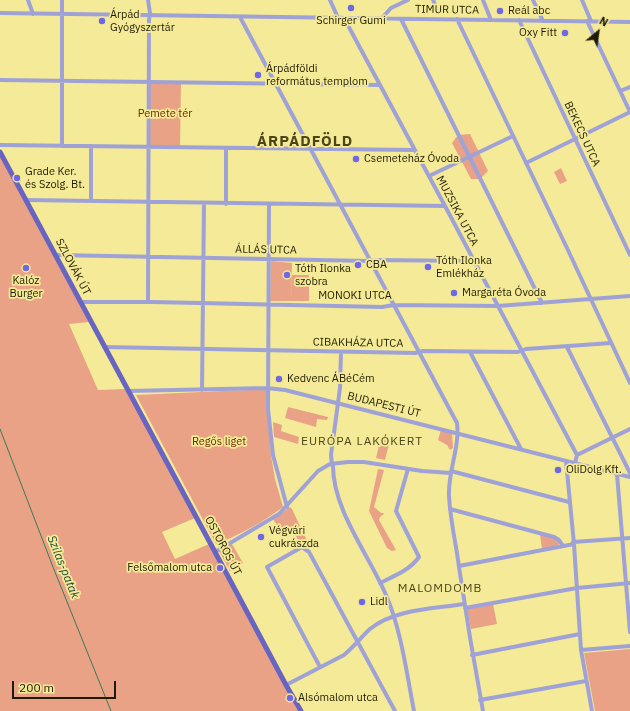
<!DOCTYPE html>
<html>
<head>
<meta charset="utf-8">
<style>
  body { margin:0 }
  #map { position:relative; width:630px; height:711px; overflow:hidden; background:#f4ea97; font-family:"IBM Plex Sans",sans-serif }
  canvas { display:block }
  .north { position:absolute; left:578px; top:12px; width:40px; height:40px; -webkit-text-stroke:3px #f4ea97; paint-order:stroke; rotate:29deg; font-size:11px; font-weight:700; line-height:16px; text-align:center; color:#1f1b00 }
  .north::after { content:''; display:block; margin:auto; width:14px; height:18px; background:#1f1b00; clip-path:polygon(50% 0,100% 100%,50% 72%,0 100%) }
  .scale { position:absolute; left:12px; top:681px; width:104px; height:18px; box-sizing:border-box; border:2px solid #1f1b00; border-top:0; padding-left:5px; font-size:12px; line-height:14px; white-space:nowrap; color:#1f1b00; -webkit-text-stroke:3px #f4ea97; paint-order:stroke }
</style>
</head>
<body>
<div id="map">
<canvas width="630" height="711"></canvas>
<div class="north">N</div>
<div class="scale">200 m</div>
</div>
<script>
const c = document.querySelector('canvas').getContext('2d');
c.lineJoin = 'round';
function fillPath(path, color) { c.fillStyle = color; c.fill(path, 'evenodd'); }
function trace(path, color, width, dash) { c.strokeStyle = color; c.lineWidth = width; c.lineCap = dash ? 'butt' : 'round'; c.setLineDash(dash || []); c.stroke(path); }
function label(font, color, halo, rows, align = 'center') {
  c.font = font + ' "IBM Plex Sans",sans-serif'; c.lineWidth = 3.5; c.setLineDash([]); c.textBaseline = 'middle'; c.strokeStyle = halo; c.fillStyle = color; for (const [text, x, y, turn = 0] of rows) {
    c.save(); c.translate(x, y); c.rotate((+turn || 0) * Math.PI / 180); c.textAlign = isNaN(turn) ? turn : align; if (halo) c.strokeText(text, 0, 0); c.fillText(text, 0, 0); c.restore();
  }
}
fillPath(new Path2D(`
  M149,82h32l-1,66 -32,-1z
  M470,134l18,37 -8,8h-9l-19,-36 6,-8z
  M0,156l89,166 -20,2 29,66 28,-1 69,129 -33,14 13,27 34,-15 91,167h-300z
  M561,168l6,13 -7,3 -6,-12z
  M271,261l21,2 -1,38h-21z
  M292,275h17v26h-18z
  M267,389l4,66 4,24 8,28c-20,15 -43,28 -67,37l-80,-149z
  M288,407l40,10 -1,3 -10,-1 -1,8 -31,-9z
  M273,422l9,3 -1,6 18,6 -1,7 -24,-7z
  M441,430l11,3 1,15 -3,2 -3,-5 -9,-5z
  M381,437l9,3 -5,20 -9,-2z
  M378,469l6,1 -10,37 7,6h2l1,1 -4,3 -1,3 17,30 -4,1 -5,-3 -18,-37z
  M290,507l2,2 16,34 -8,1 -6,-12 -16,-5 -5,-8z
  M540,534l15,4 4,5 -1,3 -16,3z
  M232,544l11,19 -13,8 -11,-20z
  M493,604l4,20 -26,5 -4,-20z
  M630,649v62h-35l-11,-58z`), '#e9a286');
trace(new Path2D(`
  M0,429l53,138 58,144`), '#3a7a55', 1);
trace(new Path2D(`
  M28,0l5,14
  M148,0l2,13 -1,7 -1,282
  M330,0l8,18
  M433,0l5,11
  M483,0l8,20
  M533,0l10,21
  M582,0l9,21
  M0,13l630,9
  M240,17l217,406c3,24 -9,48 -8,72 1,25 7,48 10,72 7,48 15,96 24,144
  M344,18l101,188 132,249
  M382,18l9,-10 17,-8
  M401,19l141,284
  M457,19l110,229 63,135
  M519,20l111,235
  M587,21l43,91
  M0,80l379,5
  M620,91l10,-4
  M0,145l414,5
  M62,146v-146
  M526,163l104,-51
  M429,176l84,-40
  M26,200l419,6
  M91,201v-55
  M226,204v-56
  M269,204l-1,205 5,46 14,52
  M56,255l314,6 5,-1 99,1
  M80,302h73l229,5 12,-2 104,1 132,-10
  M104,347l311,6 8,-2 95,1 8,-3 85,-6
  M567,347l63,126
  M341,352l-1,36 -9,67 1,10 1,1c0,44 36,89 53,129 15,34 21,80 28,116
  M470,352l51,97
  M202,390l2,-187
  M128,391l139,-3 18,2 345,87
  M566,461l8,83 7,106 11,61
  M575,463l2,-8 53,-26
  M451,471l118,31
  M617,474l13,158
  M450,509l104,28 5,3 4,6
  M573,542l57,-4
  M215,552l64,-38 39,-43 12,-7 18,-2h16l58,9 29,2
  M459,566l115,-22
  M380,583c14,-7 30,-13 39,-26l-23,-46 12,-42
  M465,608l112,-20 53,-5
  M581,650l49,-4
  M472,655l108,-21
  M320,667l-53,-100 35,-20 7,5 86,159
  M286,685l58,-30c10,-8 17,-18 26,-26 24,-20 64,-20 94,-25
  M480,700l106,-19`), '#9fa2d6', 4);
trace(new Path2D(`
  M0,152l215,400 71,133 15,26`), '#6764c2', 5);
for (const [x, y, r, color] of [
  [351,8,4,"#7068e2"],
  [500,11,4,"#7068e2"],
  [102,21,4,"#7068e2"],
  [565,33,4,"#7068e2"],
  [258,75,4,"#7068e2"],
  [356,159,4,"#7068e2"],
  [17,178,4,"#7068e2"],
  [358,265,4,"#7068e2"],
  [428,267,4,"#7068e2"],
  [26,268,4,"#7068e2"],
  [287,275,4,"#7068e2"],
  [454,293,4,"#7068e2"],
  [279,379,4,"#7068e2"],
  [558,470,4,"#7068e2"],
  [261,537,4,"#7068e2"],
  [220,568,4,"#7068e2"],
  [362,602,4,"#7068e2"],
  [290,698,4,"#7068e2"]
]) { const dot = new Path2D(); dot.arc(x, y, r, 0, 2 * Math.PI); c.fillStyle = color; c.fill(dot); trace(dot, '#f4ea97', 1.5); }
label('11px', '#1f1b00', '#f4ea97', [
  ["TIMUR UTCA",447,10,1],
  ["BEKECS UTCA",582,134,65],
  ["MUZSIKA UTCA",457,211,62],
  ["ÁLLÁS UTCA",266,250,1],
  ["SZLOVÁK ÚT",73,267,62],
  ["MONOKI UTCA",355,296],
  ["CIBAKHÁZA UTCA",358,343,1],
  ["BUDAPESTI ÚT",384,405,14],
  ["OSTOROS ÚT",223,546,62]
]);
label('11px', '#1f1b00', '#f4ea97', [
  ["Reál abc",508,11],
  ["Árpád",110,15],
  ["Gyógyszertár",110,28],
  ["Schirger Gumi",351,21,"center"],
  ["Oxy Fitt",557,33,"right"],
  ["Árpádföldi",266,69],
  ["református templom",266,82],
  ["Csemeteház Óvoda",364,159],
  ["Grade Ker.",25,172],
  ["és Szolg. Bt.",25,185],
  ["Tóth Ilonka",436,261],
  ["Emlékház",436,274],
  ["CBA",366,265],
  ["Tóth Ilonka",295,269],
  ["szobra",295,282],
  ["Kalóz",26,281,"center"],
  ["Burger",26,294,"center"],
  ["Margaréta Óvoda",462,293],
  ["Kedvenc ÁBéCém",287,379],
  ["OliDolg Kft.",566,470],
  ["Végvári",269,531],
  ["cukrászda",269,544],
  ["Felsőmalom utca",212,568,"right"],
  ["Lidl",370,602],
  ["Alsómalom utca",298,698]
], 'left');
label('11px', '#6e2702', '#f4ea97', [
  ["Pemete tér",165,114],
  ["Regős liget",219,442]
]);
c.letterSpacing = '1px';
label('12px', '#4b4519', '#f4ea97', [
  ["EURÓPA LAKÓKERT",362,442],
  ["MALOMDOMB",440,589]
]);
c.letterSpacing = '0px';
label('italic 12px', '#204836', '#f4ea97', [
  ["Szilas-patak",63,567,68]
]);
c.letterSpacing = '1px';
label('bold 15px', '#4b4519', '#f4ea97', [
  ["ÁRPÁDFÖLD",305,142]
]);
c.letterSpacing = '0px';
</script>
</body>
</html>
